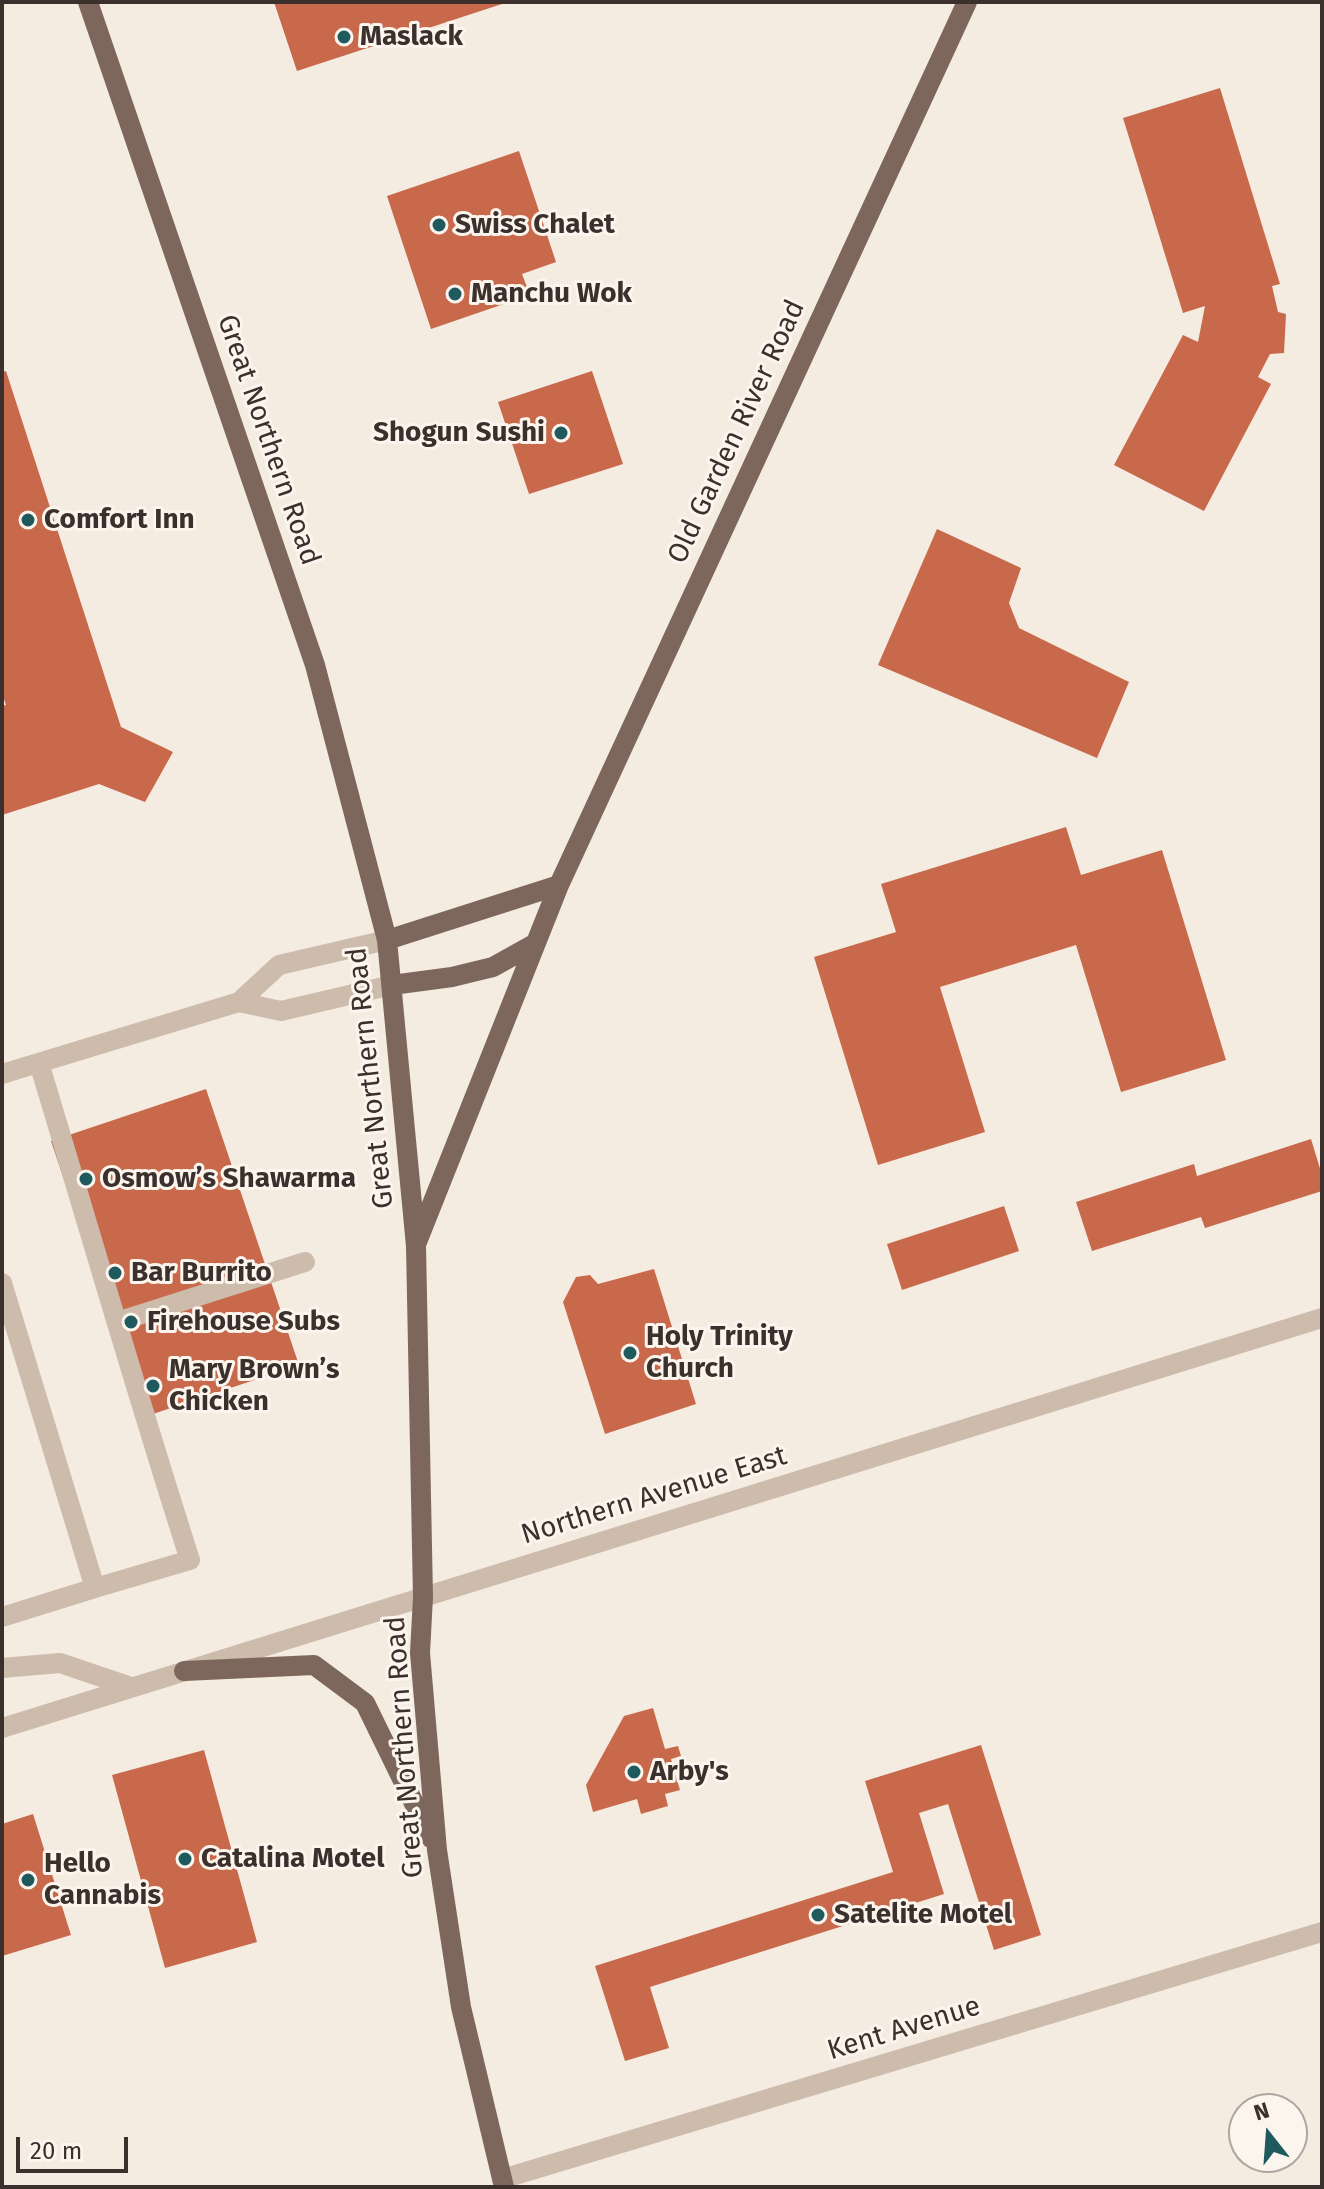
<!DOCTYPE html>
<html>
<head>
<meta charset="utf-8">
<style>
  body { margin:0 }
  #map { position:relative; width:1324px; height:2189px; overflow:hidden; background:#f4ebe1; font-family:"Fira Sans",sans-serif }
  canvas { display:block }
  .frame { position:absolute; inset:0; border:4px solid #3b302b; pointer-events:none }
  .north { position:absolute; left:1228px; top:2093px; width:80px; height:80px; box-sizing:border-box; background:#fbf5ee; border:2px solid #aea6a0; border-radius:50%; rotate:343deg; font-size:22px; font-weight:700; line-height:32px; text-align:center; color:#3b302b }
  .north::after { content:''; display:block; margin:auto; width:28px; height:36px; background:#1f5a5e; clip-path:polygon(50% 0,100% 100%,50% 72%,0 100%) }
  .scale { position:absolute; left:16px; top:2137px; width:112px; height:36px; box-sizing:border-box; border:4px solid #3b302b; border-top:0; padding-left:10px; font-size:24px; line-height:28px; white-space:nowrap; color:#3b302b; -webkit-text-stroke:6px #fbf5ee; paint-order:stroke }
</style>
</head>
<body>
<div id="map">
<canvas width="1324" height="2189"></canvas>
<div class="frame"></div>
<div class="north">N</div>
<div class="scale">20 m</div>
</div>
<script>
const c = document.querySelector('canvas').getContext('2d');
c.lineJoin = 'round';
function fillPath(path, color) { c.fillStyle = color; c.fill(path, 'evenodd'); }
function trace(path, color, width, dash) { c.strokeStyle = color; c.lineWidth = width; c.lineCap = dash ? 'butt' : 'round'; c.setLineDash(dash || []); c.stroke(path); }
function label(font, color, halo, rows, align = 'center') {
  c.font = font + ' "Fira Sans",sans-serif'; c.lineWidth = 6; c.setLineDash([]); c.textBaseline = 'middle'; c.strokeStyle = halo; c.fillStyle = color; for (const [text, x, y, turn = 0] of rows) {
    c.save(); c.translate(x, y); c.rotate((+turn || 0) * Math.PI / 180); c.textAlign = isNaN(turn) ? turn : align; if (halo) c.strokeText(text, 0, 0); c.fillText(text, 0, 0); c.restore();
  }
}
fillPath(new Path2D(`
  M274,2h231v1l-208,68z
  M1220,88l60,196 -8,2 6,26 8,2 -2,39 -14,1 -12,23 13,7 -67,127 -90,-46 69,-130 15,7 7,-36 -22,7 -60,-195z
  M519,151l37,111 -34,12 8,21 -99,34 -44,-133z
  M6,371l115,356 52,25 -28,50 -46,-18 -97,31v-109l4,-1 -4,-12v-321z
  M592,371l31,93 -94,30 -31,-92z
  M937,529l84,39 -12,35 10,25 110,54 -32,76 -219,-93z
  M1066,827l15,48 81,-25 64,210 -105,32 -45,-147 -136,42 45,145 -107,33 -64,-208 82,-25 -15,-48z
  M206,1089l93,276 -155,52 -93,-276z
  M1311,1139l11,36v16l-117,37 -4,-11 -109,34 -16,-49 118,-38 3,12z
  M1004,1206l15,45 -117,39 -15,-46z
  M654,1269l42,135 -91,30 -42,-132 13,-25 14,-2 8,9z
  M653,1708l12,41 13,-3 3,10 -10,3 9,31 -15,4 3,12 -27,8 -4,-15 -44,13 -7,-27 38,-69z
  M981,1745l60,190 -47,15 -46,-146 -29,9 25,81 -294,93 19,61 -44,13 -30,-95 298,-94 -28,-91z
  M204,1750l53,192 -92,26 -53,-193z
  M33,1814l38,121 -69,21v-132z`), '#c8694b');
trace(new Path2D(`
  M239,1002l42,9 111,-26
  M39,1063c50,165 98,332 151,497l-95,28
  M2,1074l237,-72 40,-37 108,-25
  M2,1283l93,305 -93,29
  M117,1322l188,-60
  M2,1668l58,-5 71,24
  M2,1728l1320,-410
  M502,2179l820,-247`), '#cdbbac', 20);
trace(new Path2D(`
  M88,2l227,663 72,275 29,306 7,351 -3,56 17,197 24,157 43,180
  M387,940l172,-55
  M392,985l60,-8 41,-10 43,-24
  M417,1242l142,-357 408,-883
  M184,1671l130,-6 51,38 66,135`), '#7d675c', 20);
for (const [x, y, r, color] of [
  [344,37,8,"#1f5a5e"],
  [439,225,8,"#1f5a5e"],
  [455,294,8,"#1f5a5e"],
  [561,433,8,"#1f5a5e"],
  [28,520,8,"#1f5a5e"],
  [86,1179,8,"#1f5a5e"],
  [115,1273,8,"#1f5a5e"],
  [131,1322,8,"#1f5a5e"],
  [630,1353,8,"#1f5a5e"],
  [153,1386,8,"#1f5a5e"],
  [634,1772,8,"#1f5a5e"],
  [185,1859,8,"#1f5a5e"],
  [28,1880,8,"#1f5a5e"],
  [818,1915,8,"#1f5a5e"]
]) { const dot = new Path2D(); dot.arc(x, y, r, 0, 2 * Math.PI); c.fillStyle = color; c.fill(dot); trace(dot, '#fbf5ee', 3); }
label('bold 28px', '#3b302b', '#fbf5ee', [
  ["Maslack",360,37],
  ["Swiss Chalet",455,225],
  ["Manchu Wok",471,294],
  ["Shogun Sushi",545,433,"right"],
  ["Comfort Inn",44,520],
  ["Osmow’s Shawarma",102,1179],
  ["Bar Burrito",131,1273],
  ["Firehouse Subs",147,1322],
  ["Holy Trinity",646,1337],
  ["Church",646,1369],
  ["Mary Brown’s",169,1370],
  ["Chicken",169,1402],
  ["Arby's",650,1772],
  ["Catalina Motel",201,1859],
  ["Hello",44,1864],
  ["Cannabis",44,1896],
  ["Satelite Motel",834,1915]
], 'left');
label('28px', '#3b302b', '#fbf5ee', [
  ["Old Garden River Road",737,432,-65],
  ["Great Northern Road",268,440,71],
  ["Great Northern Road",371,1078,-96],
  ["Northern Avenue East",654,1496,-17],
  ["Great Northern Road",405,1747,-94],
  ["Kent Avenue",904,2029,-17]
]);
</script>
</body>
</html>
